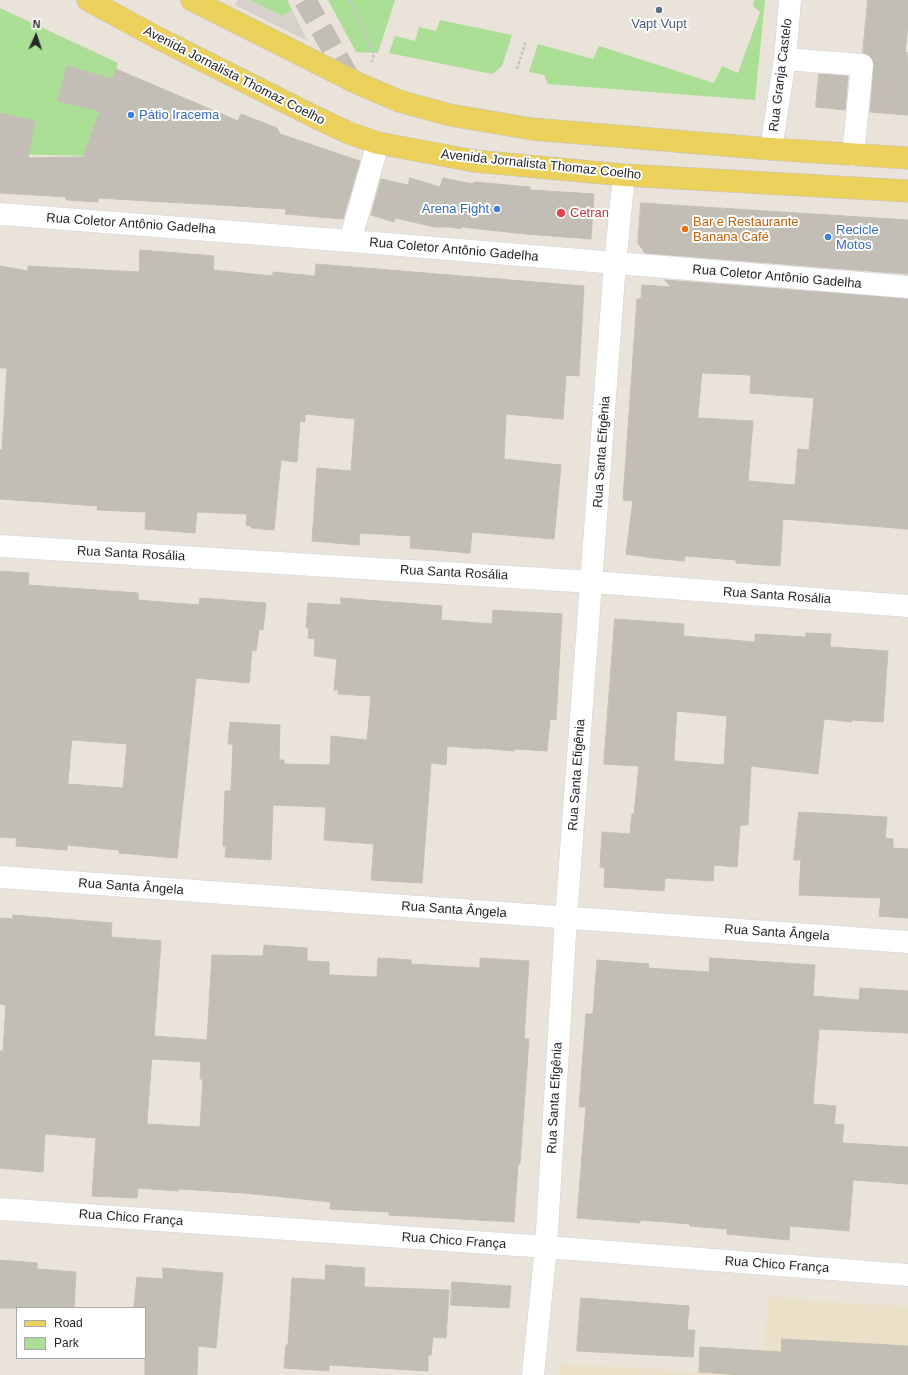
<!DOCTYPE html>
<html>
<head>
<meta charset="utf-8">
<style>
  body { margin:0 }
  #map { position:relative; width:908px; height:1375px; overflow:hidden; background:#e9e3d9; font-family:Arial,sans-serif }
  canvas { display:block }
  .legend { position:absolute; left:16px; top:1307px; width:130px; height:52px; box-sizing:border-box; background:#fff; border:1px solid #a9a9a9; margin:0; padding:5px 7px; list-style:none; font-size:12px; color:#272727 }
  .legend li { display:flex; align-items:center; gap:8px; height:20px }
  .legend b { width:20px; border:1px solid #a9a9a9 }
  .north { position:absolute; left:16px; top:16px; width:40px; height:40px; -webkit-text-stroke:3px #fff; paint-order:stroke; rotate:3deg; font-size:11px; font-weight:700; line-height:16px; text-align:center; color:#272727 }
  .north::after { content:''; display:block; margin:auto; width:14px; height:18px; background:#272727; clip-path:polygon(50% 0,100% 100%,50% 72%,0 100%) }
</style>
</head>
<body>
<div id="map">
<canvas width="908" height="1375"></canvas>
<ul class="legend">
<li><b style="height:5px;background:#ebd15c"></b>Road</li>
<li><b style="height:11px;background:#abdf96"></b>Park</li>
</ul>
<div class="north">N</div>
</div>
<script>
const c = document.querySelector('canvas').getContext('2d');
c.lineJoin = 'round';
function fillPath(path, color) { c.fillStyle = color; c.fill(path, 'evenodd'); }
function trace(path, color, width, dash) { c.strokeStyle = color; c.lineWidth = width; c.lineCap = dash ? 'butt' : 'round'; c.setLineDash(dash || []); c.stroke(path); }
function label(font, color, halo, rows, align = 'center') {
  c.font = font + ' Arial,sans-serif'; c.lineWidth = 4; c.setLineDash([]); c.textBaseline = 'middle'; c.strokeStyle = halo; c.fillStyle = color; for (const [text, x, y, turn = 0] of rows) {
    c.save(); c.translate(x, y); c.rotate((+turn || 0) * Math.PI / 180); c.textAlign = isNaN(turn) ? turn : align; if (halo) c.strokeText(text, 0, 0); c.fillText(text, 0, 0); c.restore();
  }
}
fillPath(new Path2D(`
  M768,1297l140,10v68h-145z
  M560,1363l179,12h-179z`), '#ebe1c8');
fillPath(new Path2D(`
  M249,0h38l5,10 -10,6z
  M328,0h67l-17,53 -22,-1z
  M754,0h11l-10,100 -207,-16 -4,-9 -15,-3 9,-28 55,15 6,-13 115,37 8,-17 16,7 22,-61 -7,-6z
  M0,8l118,55 -30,93 -88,-2z
  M440,20l72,15 -10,31 -10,8 -103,-21 6,-17 20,5 4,-14 17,4z`), '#abdf96');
fillPath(new Path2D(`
  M238,0h11l33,16 10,-6 16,31 -73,-36z`), '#d6d2cb');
const building = new Path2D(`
  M868,0h40v24l-5,48h5v43l-38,-3 4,-46 -1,-6 -4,-5 -6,-2z
  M67,66l45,13 4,-10 122,52 3,-7 36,14 3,6 80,27 -17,58 -58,-5 1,-5 -188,-11v4l-32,-2v-3l-66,-4v-80l35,8 -7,37 57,-1v-6l15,-40 -42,-10z
  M819,74l29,2 -3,34 -29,-3z
  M410,178l30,9 3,-9 30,6 1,-2 56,5v3l64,4 -3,45 -65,-5 -65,-7 -1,2 -9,-2h-16l-40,-9 -1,4 -23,-7 10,-36 27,6z
  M641,203l267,17v54l-263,-21 -7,-10z
  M140,250l74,6 -1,14 60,6v-4l42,4 1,-12 268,22 -5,90 -13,-1 -3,44 -57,-5 -2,45 57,6 -7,74 -82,-7 -2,21 -60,-5 1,-12 -51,-3 -1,12 -47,-4 5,-73 34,3 4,-52 -50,-5v8l-5,-1 -3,41 -16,-2 -7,70 -23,-2v-2l-5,-1 1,-11 -50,-2 -2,21 -50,-4 1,-17 -49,-2 1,-4 -98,-7v-49h2l5,-82h-7v-102l28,5v-5l111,6z
  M665,280l243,19v230l-125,-10 -3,47 -44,-3v-3l-51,-4 -1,5 -31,-3 -27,-4 7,-53 -10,-1 14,-201h4l1,-14 29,2zM702,373l49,2 -1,18 64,5 -5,52 -11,-1 -3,36 -47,-4 5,-60 -55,-3z
  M0,571l29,2 -1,12 110,8v7l61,5 1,-7 66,5 -3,27 -4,-1 -3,22 -4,-1 -3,33 -53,-5 -19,180 -58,-5v-3l-52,-5v5l-51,-4 1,-8 -17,-1zM72,740l55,4 -4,44 -55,-4z
  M341,598l101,8 -1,14 51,4 1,-14 69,4 -6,106 -6,-1 -3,32 -33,-2v2l-32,-3v1l-35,-3 -1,19 -15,-2 -9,120 -51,-3 3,-36 -50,-4 2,-33 -53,-2 -2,55 -46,-3 1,-10 -3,-1 2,-55h6l2,-47h-5l2,-22 50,3 -1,35h5v4l46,1 1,-29 36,4 4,-44 -33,-2 1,-4h-5l3,-31 -23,-3 1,-17 -7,-1 1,-10h-3l2,-25 33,2z
  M615,619l69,5 -1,12 72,6v-8l51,3v-4l25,1 -1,13 58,4 -5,71 -31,-2v2l-28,-3 -6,55 -67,-8 -3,59h-8l-3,42 -23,-2 -1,16 -48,-3 -1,13 -60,-4 1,-19 -5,-1 2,-35 28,2 2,-20h2l5,-48 -35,-2zM677,711l50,5 -3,49 -50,-4z
  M799,812l88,5 -2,21 8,1v9l15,1v69l-29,-2 2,-18 -82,-3 2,-35h-7z
  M13,915l99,8 -1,14 50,4 -7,95 53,4 5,-85 51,1 1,-11 43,3v13l22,1v13l48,2 1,-19 33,2v4l69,4v-10l49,3 -5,78h5l-9,125h-2l-4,58 -125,-7v-3l-59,-3 1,-7 -87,-9 -66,-4v2l-40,-3 -1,10 -45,-2 4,-58 -51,-4 -2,38 -43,-4v-117h3l3,-46 -6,-1v-86l13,1zM152,1059l49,3 -1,17h3l-3,48 -53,-3z
  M710,958l105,7 -2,31 46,4 1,-12 48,3v42l-89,-4 -6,75 23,2 -2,18 10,1 -2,18 66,4v37l-55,-4 -4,51 -59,-5 -1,14 -62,-6v-5l-37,-3v-2l-50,-4v3l-63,-5 9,-111h-7l7,-93h7l4,-54 52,4 -1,4 61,4z
  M0,1260l37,3v6l39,3 -2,36h-74z
  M326,1265l39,3 -1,19 85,3 -3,48 -13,-1 -2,18h-3v16l-99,-6v6l-45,-3 2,-23h2l4,-67 33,2z
  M163,1268l60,5 -7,75 -18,-2 -1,29h-52v-67h-11l3,-31 26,2z
  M452,1282l59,4 -2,22 -58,-3z
  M581,1298l108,8 -2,24h8l-2,27 -116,-6z
  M782,1339l126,7v29h-165l-44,-3 1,-25 81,5z`);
fillPath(building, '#c2bdb5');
trace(building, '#c4bfb3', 1);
trace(new Path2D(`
  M305,0l45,80
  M862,65l46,-2`), '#c2bdb5', 22, [22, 11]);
const minor = new Path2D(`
  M785,59l77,6 -9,90
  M771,149l14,-90 5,-59
  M0,214l350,27 558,46
  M350,241l28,-98
  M0,546l592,36 316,24
  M0,877l908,65
  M0,1209l546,38 362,28
  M533,1375l13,-128 20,-329 49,-655 9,-88`);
const major = new Path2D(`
  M88,0l68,37 161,81 32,15 29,10 96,18 150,14 284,16
  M192,0l165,83 42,18 51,14 82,14 239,20 137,9`);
trace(minor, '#ced1e0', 23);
trace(major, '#c3c3c3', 23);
trace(new Path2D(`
  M350,0l24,53 -2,9
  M517,69l9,-28`), '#c3c3c3', 2.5, [3, 2]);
trace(minor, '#fff', 22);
trace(major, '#ebd15c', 22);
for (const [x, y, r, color] of [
  [659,10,4,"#5c6f8a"],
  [131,115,4,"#3f7fe0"],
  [497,209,4,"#3f7fe0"],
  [561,213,5,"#e0444e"],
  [685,229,4,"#e8710a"],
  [828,237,4,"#3f7fe0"]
]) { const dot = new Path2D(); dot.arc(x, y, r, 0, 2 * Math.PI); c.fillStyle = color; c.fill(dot); trace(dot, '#fff', 1.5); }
label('13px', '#4e5e75', '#fff', [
  ["Vapt Vupt",659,24]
]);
label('13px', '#272727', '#fff', [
  ["Rua Granja Castelo",781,75,-83],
  ["Avenida Jornalista Thomaz Coelho",234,76,27],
  ["Avenida Jornalista Thomaz Coelho",541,165,6],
  ["Rua Coletor Antônio Gadelha",131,224,4],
  ["Rua Coletor Antônio Gadelha",454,250,5],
  ["Rua Coletor Antônio Gadelha",777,277,5],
  ["Rua Santa Efigênia",602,452,-86],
  ["Rua Santa Rosália",131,554,3],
  ["Rua Santa Rosália",454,573,3],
  ["Rua Santa Rosália",777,596,4],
  ["Rua Santa Efigênia",577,775,-86],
  ["Rua Santa Ângela",131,887,4],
  ["Rua Santa Ângela",454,910,4],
  ["Rua Santa Ângela",777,933,4],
  ["Rua Santa Efigênia",555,1098,-87],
  ["Rua Chico França",131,1218,4],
  ["Rua Chico França",454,1241,4],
  ["Rua Chico França",777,1265,4]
]);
label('13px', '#366cbe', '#fff', [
  ["Pátio Iracema",139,115],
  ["Arena Fight",489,209,"right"],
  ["Recicle",836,230],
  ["Motos",836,245]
], 'left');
label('13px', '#be3a42', '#fff', [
  ["Cetran",570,213]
], 'left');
label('13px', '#c56008', '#fff', [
  ["Bar e Restaurante",693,222],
  ["Banana Café",693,237]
], 'left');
</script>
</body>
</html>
